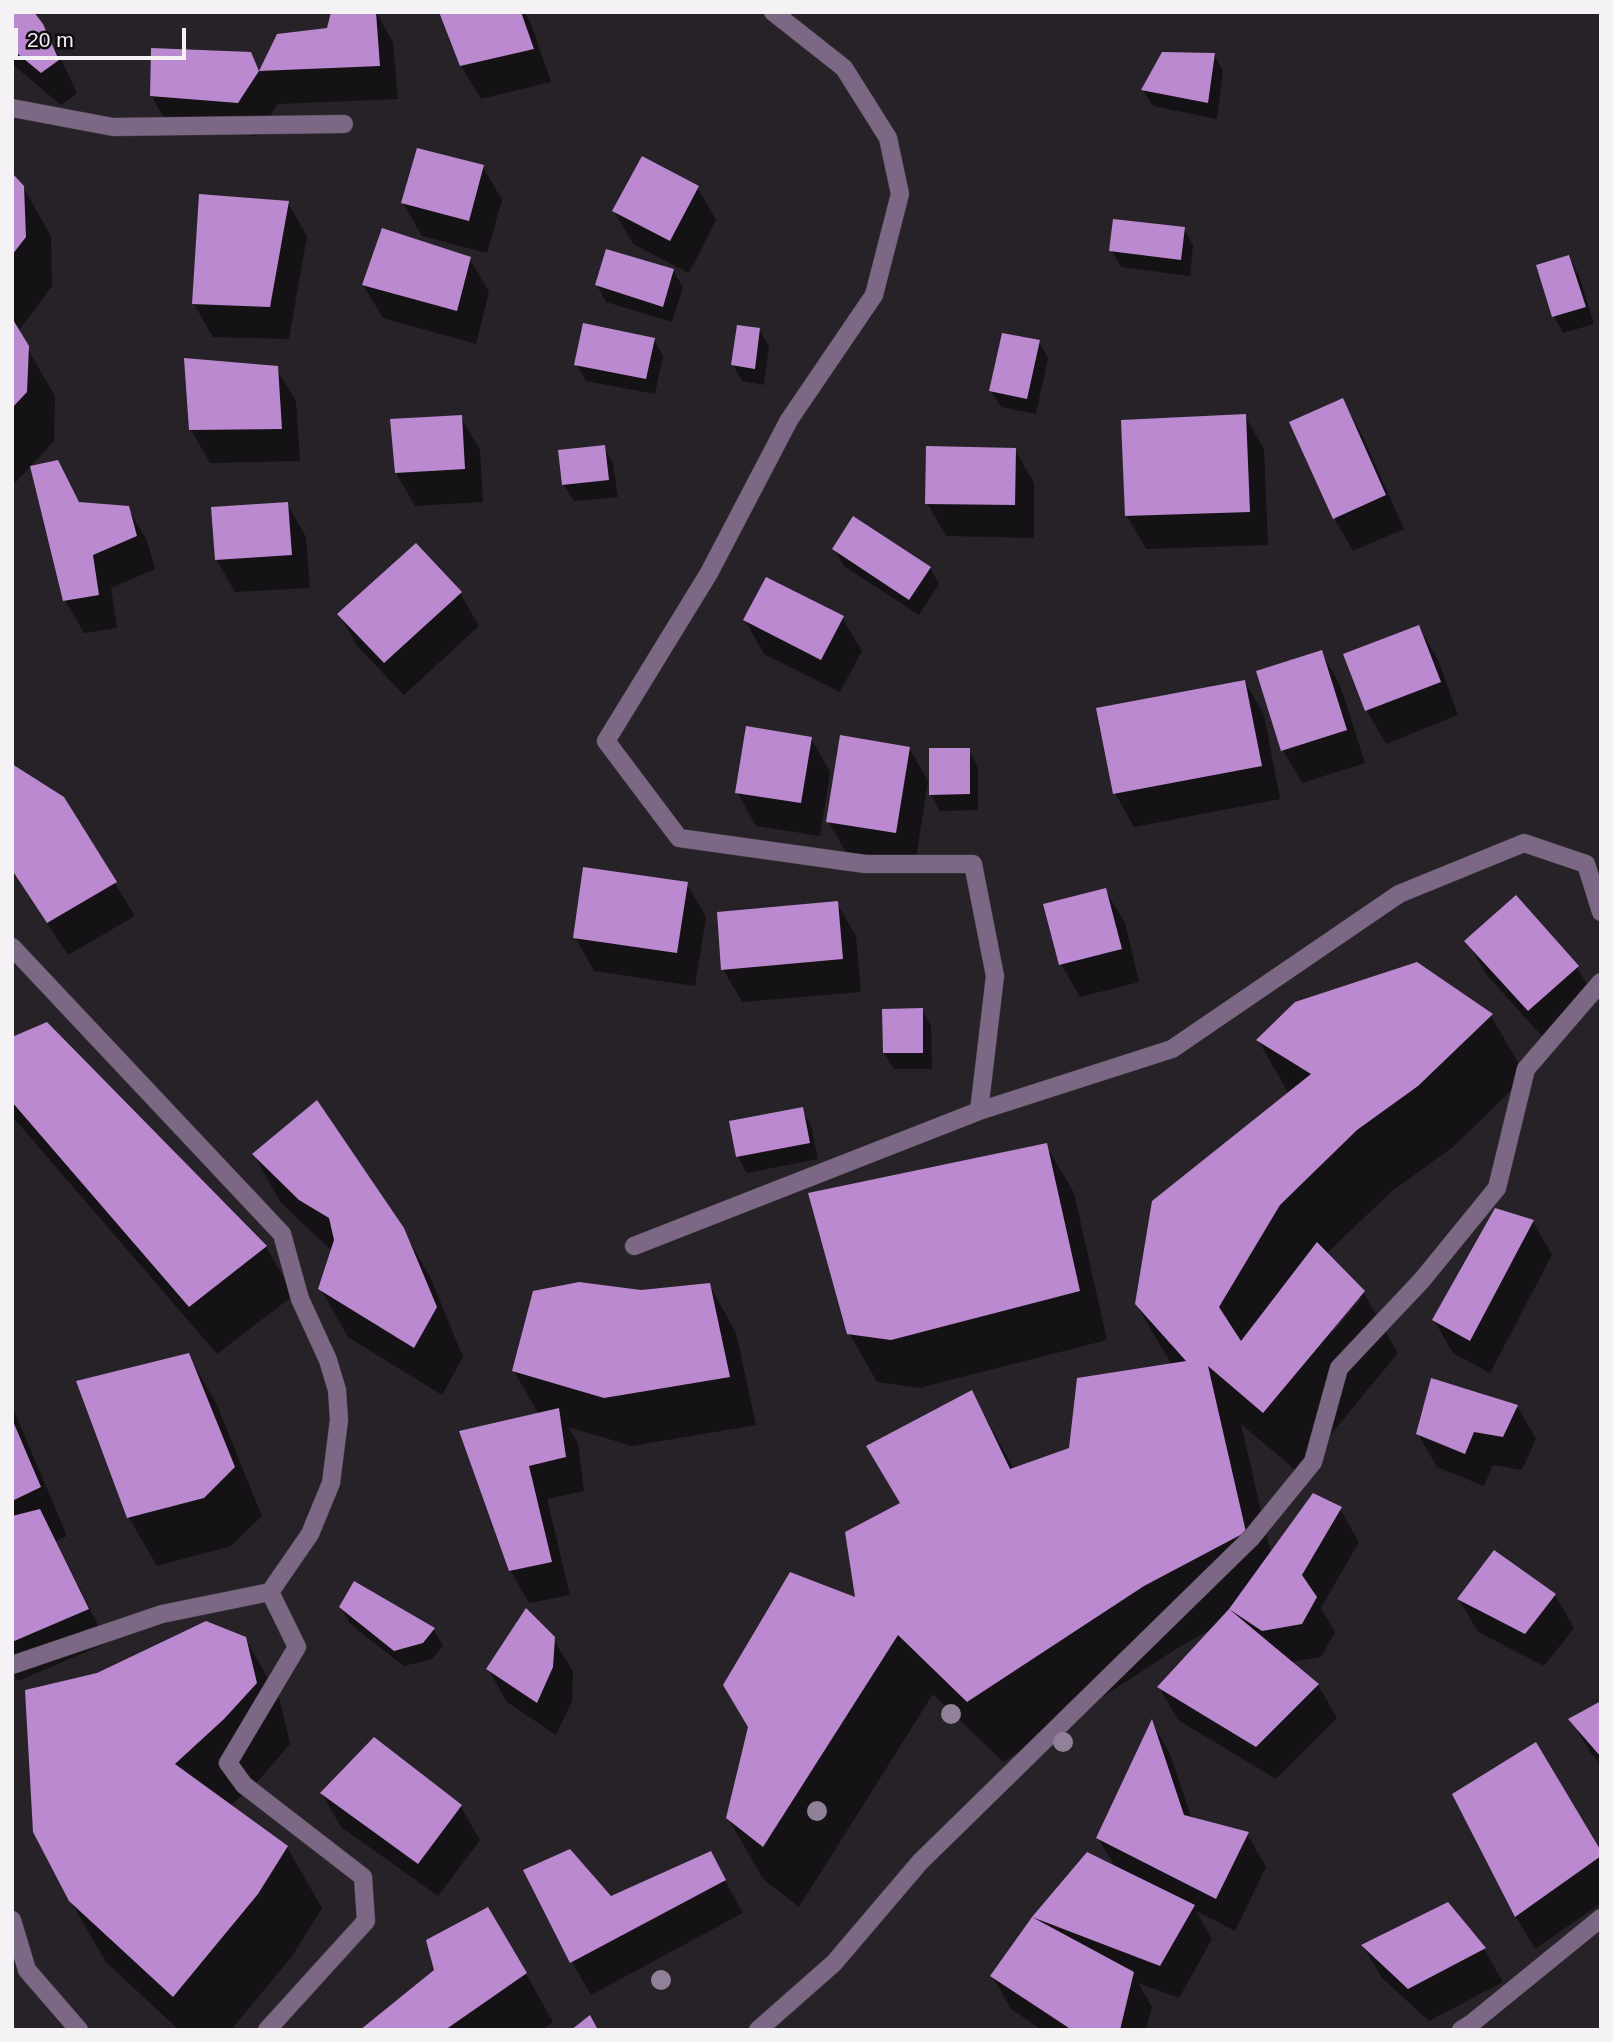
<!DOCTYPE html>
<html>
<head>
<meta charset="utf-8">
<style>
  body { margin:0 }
  #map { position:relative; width:1613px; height:2042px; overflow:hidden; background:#262228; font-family:Arial,sans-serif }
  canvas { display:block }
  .frame { position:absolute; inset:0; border:14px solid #f5f2f6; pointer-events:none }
  .scale { position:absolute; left:14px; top:28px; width:172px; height:32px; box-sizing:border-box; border:4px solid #f5f2f6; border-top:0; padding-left:9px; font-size:21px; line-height:24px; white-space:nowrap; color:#f5f2f6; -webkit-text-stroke:5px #0e0c0f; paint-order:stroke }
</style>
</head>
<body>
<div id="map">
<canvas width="1613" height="2042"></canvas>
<div class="frame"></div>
<div class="scale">20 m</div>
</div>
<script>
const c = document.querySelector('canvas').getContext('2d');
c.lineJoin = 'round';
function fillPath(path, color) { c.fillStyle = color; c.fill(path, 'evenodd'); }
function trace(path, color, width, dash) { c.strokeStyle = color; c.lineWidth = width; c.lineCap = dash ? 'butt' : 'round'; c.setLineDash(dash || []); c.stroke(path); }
fillPath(new Path2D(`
  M12,12l29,13 20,34 16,34 -16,12 -49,-41z
  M332,12h44l17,30 5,57 -120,5 -21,32 -87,-7 -19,-34 99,-41 10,18 18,-36 50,-6z
  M441,12h83l6,9 21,61 -70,17 -20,-33z
  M1214,54l9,17 -6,48 -64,-13 -10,-16z
  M483,167l19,33 -15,53 -65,-17 -19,-33z
  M12,176l11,11 28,49 1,50 -34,46 37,64 -1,45 -39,42 -3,-3z
  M697,187l19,33 -27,53 -56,-29 -19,-33z
  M288,203l19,33 -18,103 -76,-2 -19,-33z
  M1184,229l9,16 -3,31 -69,-9 -10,-17z
  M1569,257l9,16 16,51 -31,9 -9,-17z
  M470,259l19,33 -13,52 -93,-26 -20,-33z
  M673,271l10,16 -11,35 -66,-20 -9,-17z
  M759,329l10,17 -5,39 -22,-4 -9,-16z
  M654,340l9,16 -8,38 -69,-13 -10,-17z
  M1039,342l9,16 -12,56 -35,-7 -10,-16z
  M276,368l20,33 4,60 -90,2 -19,-33z
  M1342,400l19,33 43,96 -51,22 -19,-33z
  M1245,416l19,33 4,96 -122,4 -19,-33z
  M461,417l19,33 3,52 -68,4 -19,-33z
  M604,447l9,16 5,34 -44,4 -10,-16 -4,-33z
  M1015,450l19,33v55l-88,-2 -19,-33z
  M57,462l23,42 48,4 19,33 8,28 -44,19 6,40 -33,5 -19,-33z
  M287,504l19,33 4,51 -75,4 -19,-33z
  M834,549l96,19 9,16 -20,31 -75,-49z
  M460,593l19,33 -75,69 -46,-48 -19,-33z
  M842,618l20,33 -22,41 -76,-38 -19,-34z
  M1419,627l19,33 20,55 -72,29 -19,-33 -22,-56z
  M1321,652l19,33 25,78 -63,20 -19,-33z
  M1245,682l19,33 16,84 -146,28 -19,-34z
  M811,738l19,34 -10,64 -64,-10 -19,-34z
  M909,748l19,33 -13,84 -68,-11 -19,-33z
  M969,750l9,17v43l-38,1 -9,-17z
  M12,766l50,32 73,118 -67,39 -56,-84z
  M687,884l19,33 -11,69 -101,-15 -19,-34z
  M1105,890l20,33 14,59 -59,15 -19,-33z
  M837,903l19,33 5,56 -119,10 -19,-33z
  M1467,941l110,26 19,33 -48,43 -62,-69z
  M922,1009l9,17 1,43h-38l-10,-16z
  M1491,1016l35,60 -73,71 -61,44 -66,63 37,38 35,61 -99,120 -58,-49 30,130 69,-45 19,33 -38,66 14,24 -14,25 -31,5 28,23 19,33 -61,61 -98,-59 -19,-33 53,-58 -33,18 -176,115 -70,-68 -134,213 -36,-28 -35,-61 130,-218 44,-96 70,-111 42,76 57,-20 101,-84 -36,-61 153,-210 -31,-54zM1358,1297l3,2 -27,32 -2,-2z
  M47,1024l219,223 28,48 -77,59 -205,-238v-77z
  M802,1109l9,17 7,33 -71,14 -9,-16z
  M1046,1145l28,48 33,147 -188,48 -42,-6 -28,-49z
  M254,1155l149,74 28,50 32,78 -21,38 -94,-58 -28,-49 12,-37 -51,-48z
  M1533,1222l19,33 -62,118 -37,-20 -19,-33z
  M709,1284l27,49 20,92 -124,21 -64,-19 10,16 6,48 -37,8 23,96 -41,8 -19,-33 -49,-138 78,-17 -25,-44 127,-79z
  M188,1355l28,48 46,113 -31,30 -74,20 -28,-48 -50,-136z
  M12,1406l55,130 -11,5 51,102 -89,38 -6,-11z
  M1517,1406l19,33 -14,31 -29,-5 -9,21 -47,-19 -19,-33z
  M354,1583l80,47 9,16 -11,13 -28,7 -54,-42 -9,-17z
  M1555,1595l19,33 -30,38 -66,-34 -19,-33z
  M245,1638l35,62 10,44 -31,36 -29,26 57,41 35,61 -29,47 -62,75h-52l-73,-68 -36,-62z
  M553,1638l20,34 -1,29 -16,34 -49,-33 -19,-33z
  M1601,1703v62l-11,-13 -19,-33z
  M1152,1723l18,31 22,65 55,15 19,33 -31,64 -39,-20 16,28 -33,59 -41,-15 14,24 -6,23h-104l-31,-21 -19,-33 41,-58 54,-64 29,14 -18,-30z
  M375,1739l86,68 19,33 -42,56 -97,-69 -19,-33z
  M1454,1795l147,59v49l-66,46 -19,-32z
  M710,1853l33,60 -152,82 -19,-33 38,-64z
  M1448,1904l36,45 19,33 -74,39 -47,-43 -19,-32z
  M526,1974l27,48 -11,8h-180z`), '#0007');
fillPath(new Path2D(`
  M12,12h22l9,12 16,36 -18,13 -29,-24z
  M331,12h45l4,54 -121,5 18,-37 50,-6z
  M439,12h82l13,37 -74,17z
  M151,48l100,4 8,19 -21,32 -88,-7z
  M1162,52l53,1 -7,50 -67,-13z
  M417,148l67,17 -15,56 -68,-18z
  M642,156l57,30 -29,55 -58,-30z
  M12,173l12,13 2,51 -14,18z
  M199,194l90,7 -19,106 -78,-3z
  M1113,219l72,8 -4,33 -72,-9z
  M382,228l89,29 -14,54 -95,-26z
  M606,249l68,20 -11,38 -68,-22z
  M1569,255l17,52 -34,10 -16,-52z
  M12,318l17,28 -2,46 -15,16z
  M583,323l72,15 -9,41 -72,-14z
  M737,325l23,3 -5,41 -24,-4z
  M1002,333l38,7 -13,59 -38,-8z
  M184,358l94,8 4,63 -93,1z
  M1343,398l43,97 -53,24 -44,-97z
  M1246,414l4,98 -125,4 -4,-96z
  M462,415l3,54 -70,4 -5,-54z
  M605,445l4,35 -47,5 -4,-35z
  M926,446l90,2 -1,57 -90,-1z
  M58,460l21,42 50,4 8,30 -44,19 6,40 -36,6 -33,-135z
  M288,502l4,53 -77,5 -4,-53z
  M853,516l78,51 -22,33 -77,-51z
  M416,543l46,49 -78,71 -47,-49z
  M766,577l78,39 -23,44 -78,-40z
  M1419,625l22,57 -76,29 -22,-57z
  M1322,650l25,80 -66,21 -25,-80z
  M1245,680l17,86 -149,28 -17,-86z
  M746,726l66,11 -11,66 -66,-10z
  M840,735l70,12 -14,86 -70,-11z
  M929,748h41v46l-41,1z
  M12,764l52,33 53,85 -70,41 -35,-53z
  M583,867l105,15 -11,71 -104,-15z
  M1106,888l16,61 -63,16 -16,-61z
  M1516,895l63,71 -51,45 -64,-70z
  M838,901l5,58 -122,11 -4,-58z
  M1417,962l76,52 -75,72 -61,44 -77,75 -61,102 22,34 76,-99 48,49 -102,122 -55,-47 38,166 -102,54 -177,116 -69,-67 -135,212 -37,-29 22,-91 -25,-42 67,-113 65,25 -10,-65 55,-29 -34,-57 106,-56 38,79 59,-21 8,-70 109,-17 -51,-57 17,-103 159,-127 -55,-34 39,-38z
  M923,1008v45h-40l-1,-44z
  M47,1022l220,224 -78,61 -177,-205v-65z
  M317,1100l87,128 33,79 -23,41 -96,-59 16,-49 -5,-22 -30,-18 -47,-46z
  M803,1107l7,36 -74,14 -7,-36z
  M1047,1143l33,148 -189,49 -44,-6 -39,-141z
  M1495,1208l39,12 -64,121 -38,-21z
  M579,1282l62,8 69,-7 20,94 -126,21 -92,-27 21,-80z
  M189,1353l46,114 -31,31 -77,20 -51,-137z
  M1431,1378l87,27 -15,32 -29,-5 -9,22 -49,-20z
  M559,1408l7,49 -37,9 23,96 -43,9 -50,-140z
  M12,1419l29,68 -29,14z
  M1313,1493l29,14 -40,68 15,22 -15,27 -40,7 -33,-22z
  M40,1509l49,100 -77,33v-126z
  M1494,1550l62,44 -31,40 -68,-35z
  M354,1581l81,47 -12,15 -29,8 -55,-44z
  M526,1608l29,29 -2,30 -16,36 -51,-34z
  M1229,1609l90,75 -63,63 -99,-60z
  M206,1621l40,16 11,46 -33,36 -49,45 113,82 -30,48 -85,103 -104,-96 -36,-69 -8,-142 72,-17z
  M1601,1701v56l-33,-38z
  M1152,1719l32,96 65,17 -33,67 -120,-61z
  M374,1737l88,68 -44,59 -98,-71z
  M1536,1742l65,109v5l-86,61 -63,-123z
  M570,1849l41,47 100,-45 15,29 -156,83 -47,-93z
  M1087,1852l108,53 -35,61 -128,-49z
  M1448,1902l38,46 -78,41 -47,-44z
  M488,1907l39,66 -82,57h-85l74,-60 -8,-30z
  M1032,1917l102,55 -14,58h-48l-82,-54z
  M590,2015l8,15h-27z`), '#bb89cf');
const lane = new Path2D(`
  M1461,2030l11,-7 129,-105`);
const street = new Path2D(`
  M773,12l71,56 44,70 12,56 -26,101 -85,125 -80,153 -103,168 73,97 186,26h108l22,112 -16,135 193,-62 227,-155 125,-51 62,21 15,48
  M12,108l101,19 231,-3
  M12,947l270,287 18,65 28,61 9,30 2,30 -8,63 -21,51 -40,58 -108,22 -150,51
  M634,1246l345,-135
  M12,1920l15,50 52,60
  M267,2030l99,-109 -3,-44 -119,-92 -16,-22 69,-116 -27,-55
  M758,2030l76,-67 86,-101 331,-324 62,-76 26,-94 83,-88 75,-92 29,-119 75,-87`);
trace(lane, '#433f45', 19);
trace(street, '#433f45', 19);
trace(lane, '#7c6785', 18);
trace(street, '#7c6785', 18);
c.fillStyle = '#918198';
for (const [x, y] of [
  [951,1714],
  [1063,1742],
  [817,1811],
  [661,1980]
]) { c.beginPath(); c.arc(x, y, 10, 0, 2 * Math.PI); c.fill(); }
</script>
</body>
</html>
